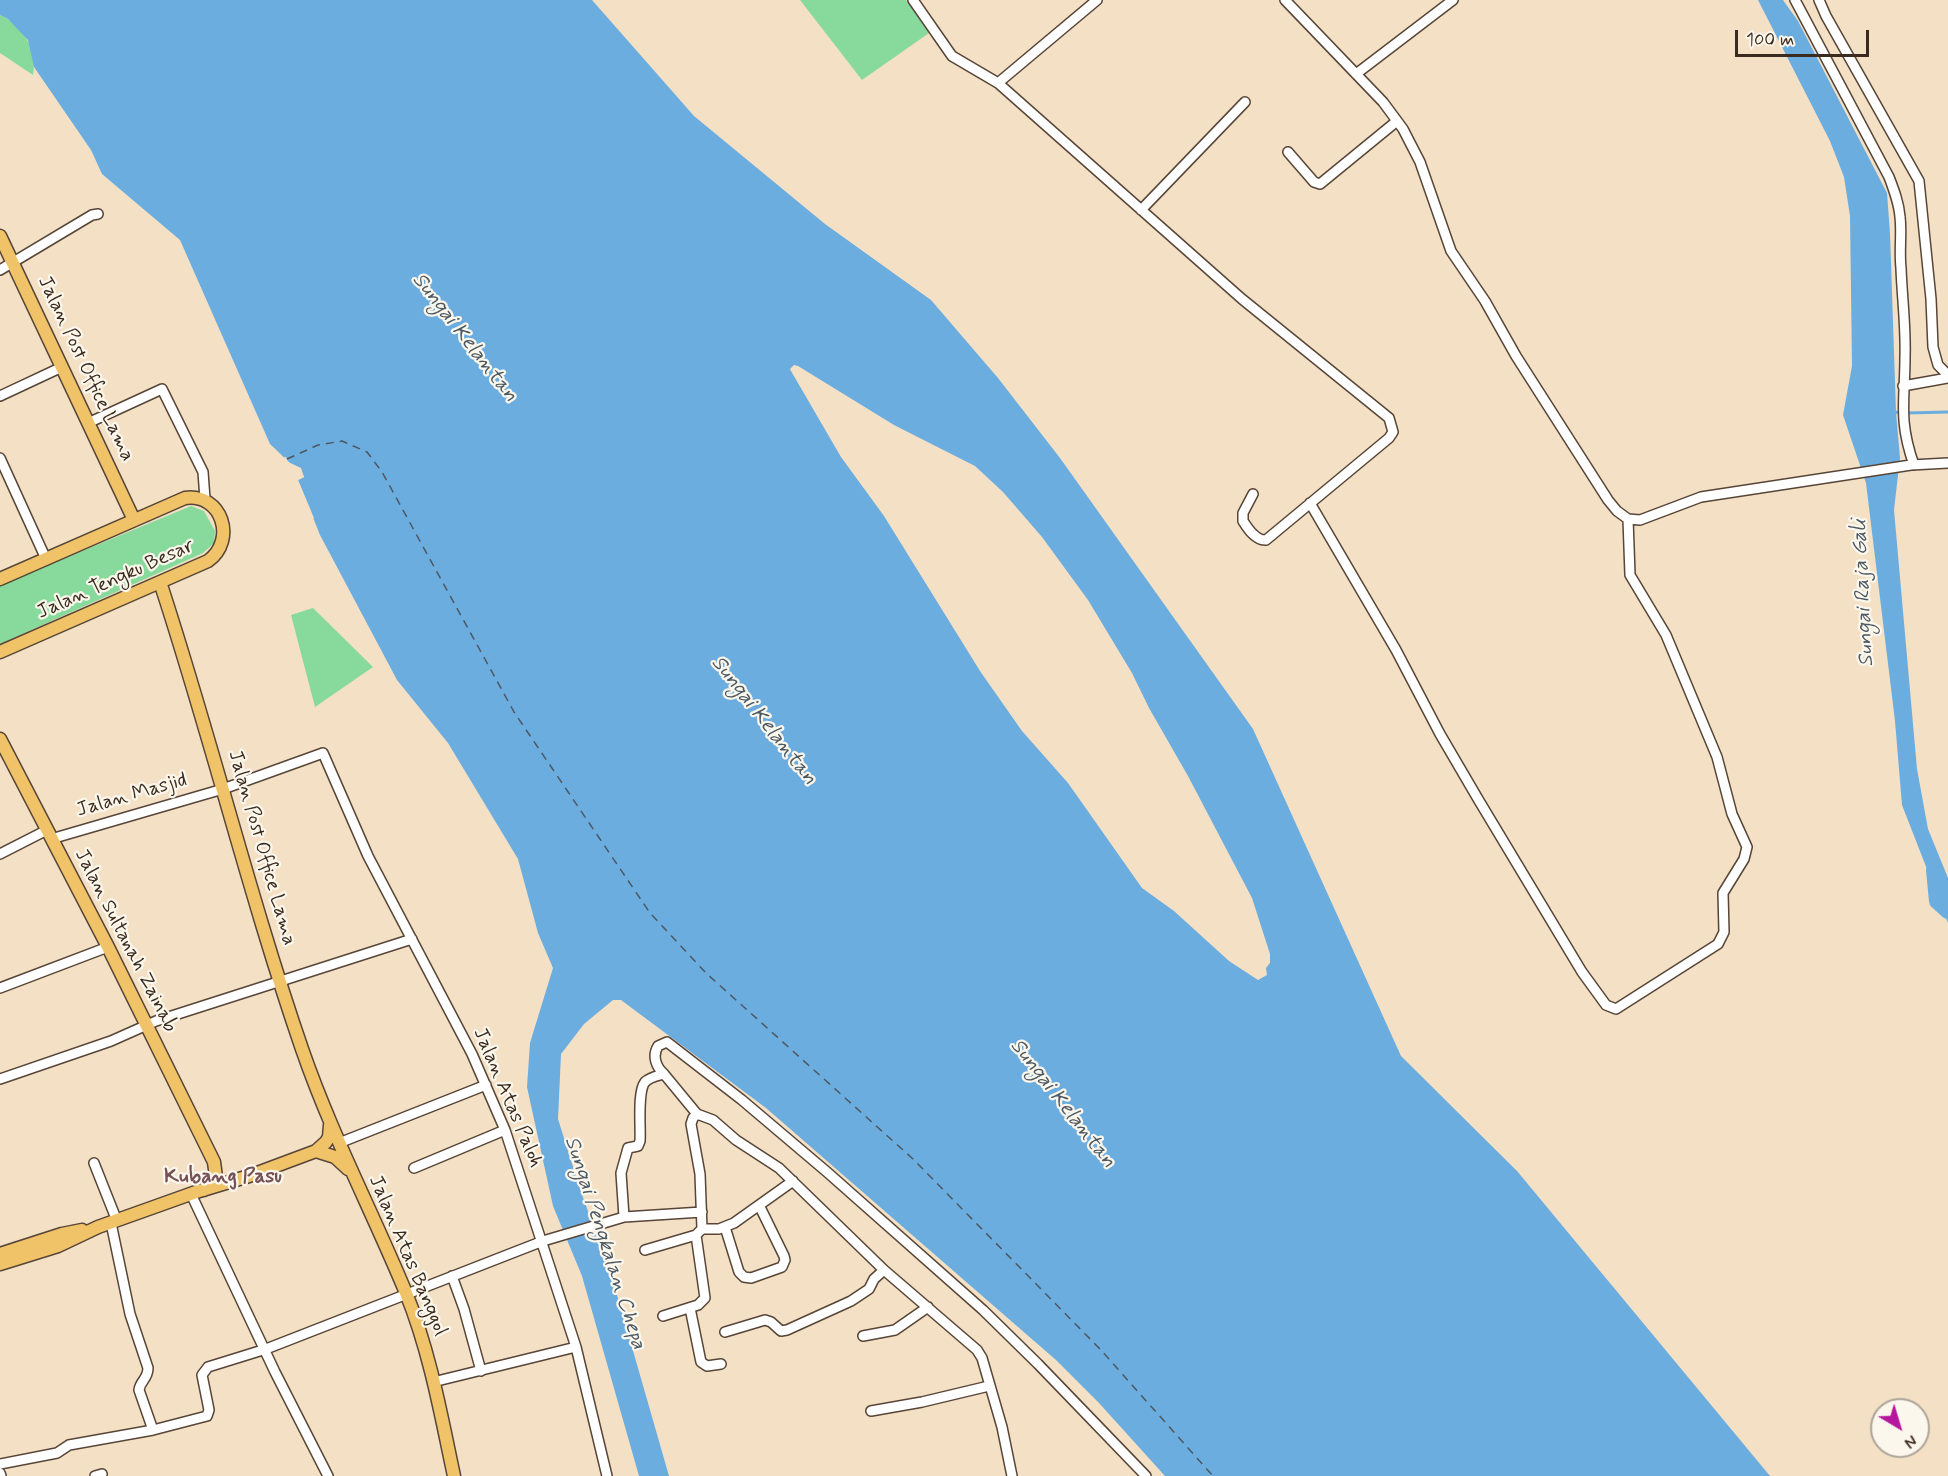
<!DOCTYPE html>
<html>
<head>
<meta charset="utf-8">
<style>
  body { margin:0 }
  #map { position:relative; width:1948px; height:1476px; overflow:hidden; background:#f3e0c5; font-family:Mynerve,sans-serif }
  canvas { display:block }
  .north { position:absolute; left:1870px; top:1398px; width:60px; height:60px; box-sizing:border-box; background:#fbf7ec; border:2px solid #aea59a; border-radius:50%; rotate:142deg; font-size:16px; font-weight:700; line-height:24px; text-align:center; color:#3b2a1e }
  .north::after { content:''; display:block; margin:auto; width:21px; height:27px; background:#b5179e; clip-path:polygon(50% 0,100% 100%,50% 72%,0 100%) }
  .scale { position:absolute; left:1735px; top:30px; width:134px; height:27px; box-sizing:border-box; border:3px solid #3b2a1e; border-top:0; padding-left:8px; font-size:18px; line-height:21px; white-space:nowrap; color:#3b2a1e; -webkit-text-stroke:4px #fbf7ec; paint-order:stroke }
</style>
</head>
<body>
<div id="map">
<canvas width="1948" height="1476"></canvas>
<div class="north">N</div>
<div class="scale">100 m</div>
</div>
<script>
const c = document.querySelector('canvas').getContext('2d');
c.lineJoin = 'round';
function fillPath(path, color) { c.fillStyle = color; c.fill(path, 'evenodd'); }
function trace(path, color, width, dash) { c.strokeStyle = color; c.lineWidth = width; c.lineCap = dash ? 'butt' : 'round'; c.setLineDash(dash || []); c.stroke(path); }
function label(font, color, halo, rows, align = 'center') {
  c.font = font + ' Mynerve,sans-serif'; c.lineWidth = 4.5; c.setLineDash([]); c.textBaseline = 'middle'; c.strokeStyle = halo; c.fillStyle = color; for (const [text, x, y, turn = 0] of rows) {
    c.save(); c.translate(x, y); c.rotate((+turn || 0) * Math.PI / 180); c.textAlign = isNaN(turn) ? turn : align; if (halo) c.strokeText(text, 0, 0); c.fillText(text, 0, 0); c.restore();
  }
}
fillPath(new Path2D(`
  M800,0h106l23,33 -67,47z
  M0,15c23,10 38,35 33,60l-33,-22z
  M191,506l13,5 11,20 -1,12 -11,10 -203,91v-59z
  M313,608l60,59 -58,40 -24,-92z`), '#87da9c');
fillPath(new Path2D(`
  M0,0h592l102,116 131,108 106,76 67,78 62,80 193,271 148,327 116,115 253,305h-605l-66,-73 -43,-43 -290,-252 -145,-108h-8l-29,24 -23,30 -3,65 22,70 33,92 56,195h-30l-57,-200 -29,-70 -26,-119 3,-44 23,-75 -15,-35 -20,-74 -70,-116 -51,-63 -77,-145 -22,-55 6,-3c-4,-9 -7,-8 -14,-14 -7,-6 -13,-13 -20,-19l-90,-204 -78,-66 -11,-24 -57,-83 -6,-27 -20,-21 -8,-4zM794,365l4,1 96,59 81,41 28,26 39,45 46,63 44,73 17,35 39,68 64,122 18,56v9l-4,5 1,7 -9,5 -29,-19 -55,-50 -32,-23 -74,-105 -46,-52 -42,-60 -96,-155 -43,-59 -50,-86 -1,-2z
  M1758,0h25l15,21 89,172 3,40 6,179 4,46 -6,52 23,259 11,60 20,49v45l-46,-118 -7,-84 -29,-238 -23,-68 9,-49 -2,-150 -6,-39 -14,-36z`), '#6cade0');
fillPath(new Path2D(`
  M286,457l2,5 13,6 3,9 -6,3 16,38 -2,1 -17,-38 1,-3 4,-2 -2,-5 -12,-7 -3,-6z`), '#f3e0c5');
trace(new Path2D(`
  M1896,412l3,1
  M1907,413l41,-1`), '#6cade0', 3);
trace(new Path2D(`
  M1934,870l3,31 11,10`), '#6cade0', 16);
trace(new Path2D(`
  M287,459l31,-14 24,-4 25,11 15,20 132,240 136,201 56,60 207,186 187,190 113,127`), '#4c5862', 1.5, [8, 6]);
const minor = new Path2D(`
  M913,0l39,56 46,27 244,216 147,119 4,14 -4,6 -123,102c-10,1 -18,-11 -23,-19v-8l10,-19
  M1285,0l98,102 20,27 17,33 31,89 34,50 31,55 92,144 9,11 11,8 12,1 61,-23 210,-32 37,-2
  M1795,0l94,177c5,13 10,26 11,40 2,17 -1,34 1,51 1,29 5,58 4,88 0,44 -7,64 9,109
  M1819,0l7,16 93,165 12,118 2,48 5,18 10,10
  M1356,74l97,-74
  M998,83l99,-83
  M1288,152l26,30 6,2 77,-63
  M1141,210l104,-108
  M0,270l92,-55 6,-1
  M1903,386l45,-8
  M0,396l62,-29
  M88,423l74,-34 41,83 2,27
  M0,458l46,101
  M1310,503l86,147 44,84 38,65 104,173 24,33 10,4 102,-65 6,-12 -1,-39 21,-34 3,-12 -15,-33 -15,-57 -51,-122 -36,-60 -2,-56
  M51,839l172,-50 100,-36 45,103 104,198 33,76 71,217 31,129
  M0,854l47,-24
  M0,988l108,-41
  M664,1074c-8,-7 -12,-18 -6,-28l9,-4 75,58 85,72 156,138 55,54 108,112
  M0,1079l111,-38 45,-20 256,-82
  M339,1143l147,-58
  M94,1163l23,58
  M414,1168l91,-38
  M191,1194l84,178 53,104
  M624,1217l-3,-44 7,-25 10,-2 2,-5c1,-13 -3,-49 5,-59 5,-5 12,-6 19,-8l33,40
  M111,1223l19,91 18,54c0,11 -8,13 -9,22l14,40
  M725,1227l14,45 5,5 7,1 31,-11 3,-7 -1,-4 -25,-51
  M702,1229l-2,-55 -9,-50 2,-6 4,-4 16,6 23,20 43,28 105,102 93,80 5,8 20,69 10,49
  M645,1250l51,-15 6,-6h17l15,-6 59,-42
  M452,1276l12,33 17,62
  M690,1308l11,54 6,4 14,-2
  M663,1316l35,-11 7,-7 -9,-63
  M725,1332l40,-12 6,2 10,9 6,-1 64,-29 18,-12 5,-10 10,-9
  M863,1336l32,-6 33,-23
  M433,1382l143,-35
  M871,1411l51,-9 67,-16
  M0,1464l57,-11 12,-8 84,-15 54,-14 2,-6 -7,-35 6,-8 58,-18 277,-108 81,-24 78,-5
  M0,1473l1,3
  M95,1476l7,-2`);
const major = new Path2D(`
  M0,236l134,284
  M0,579l185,-81c37,-5 52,42 23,63l-208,91
  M160,582c51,155 89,313 142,467 29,84 70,162 104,244 24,59 35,122 48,183
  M0,739l108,208 106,215 2,15 -5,7 -7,6
  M316,1151l19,6 13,12
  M0,1254l62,-20 20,-4
  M0,1264l58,-18 40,-19 98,-35 53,-16 67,-25 10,-9 3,-5 1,-12`);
trace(minor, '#574537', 12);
trace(major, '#574537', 15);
trace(minor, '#fff', 9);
trace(major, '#f0c369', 12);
label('20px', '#3b2a1e', '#fbf7ec', [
  ["Jalan Post Office Lama",85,369,65],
  ["Jalan Tengku Besar",116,580,-24],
  ["Jalan Masjid",132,796,-16],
  ["Jalan Post Office Lama",261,848,74],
  ["Jalan Sultanah Zainab",125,941,63],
  ["Jalan Atas Paloh",507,1098,67],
  ["Jalan Atas Banggol",407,1256,67]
]);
label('italic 21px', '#4c5862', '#fbf7ec', [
  ["Sungai Kelantan",464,338,52],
  ["Sungai Raja Gali",1864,593,-93],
  ["Sungai Kelantan",763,721,52],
  ["Sungai Kelantan",1062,1104,52],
  ["Sungai Pengkalan Chepa",604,1243,72]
]);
label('bold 21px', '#755056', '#fbf7ec', [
  ["Kubang Pasu",223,1178]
]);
</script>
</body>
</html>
